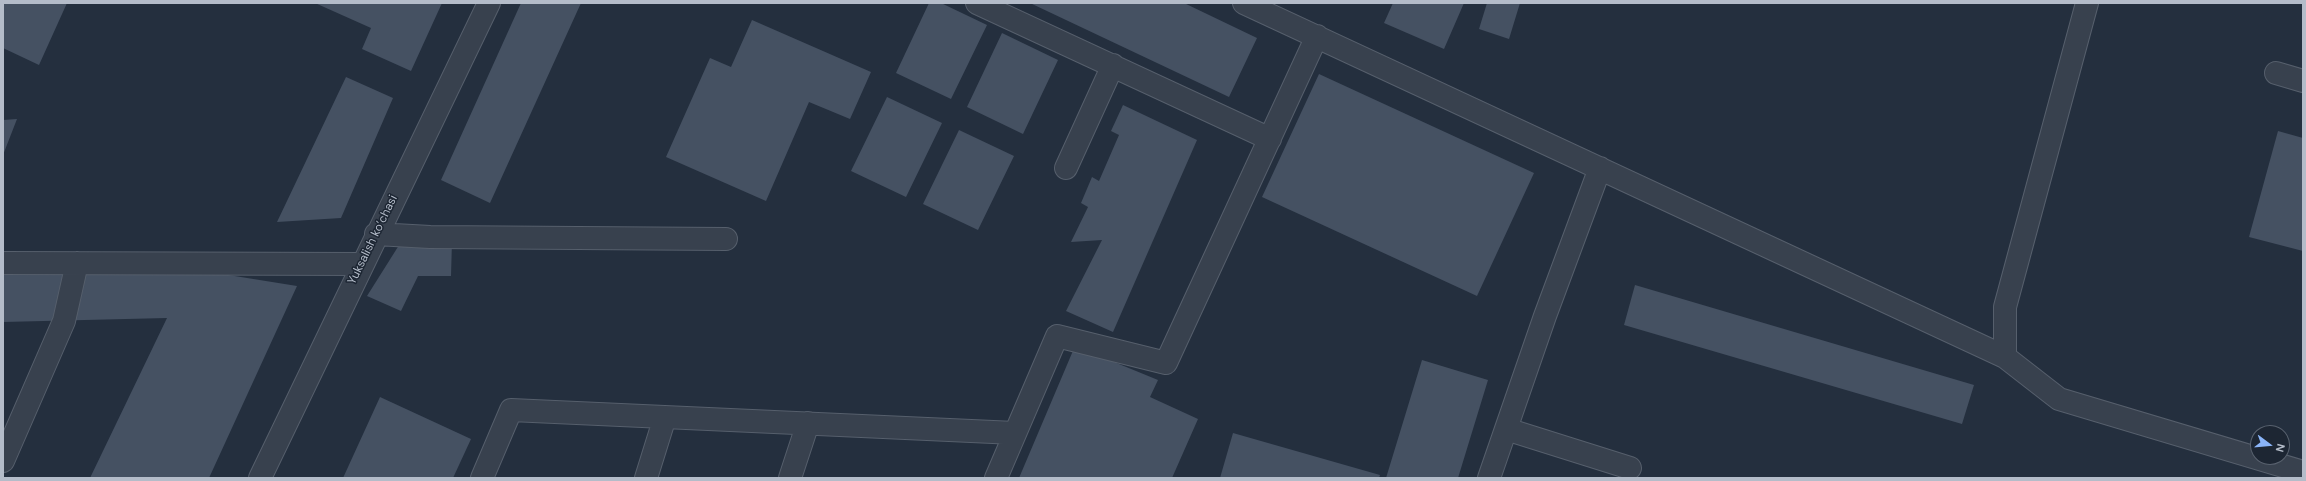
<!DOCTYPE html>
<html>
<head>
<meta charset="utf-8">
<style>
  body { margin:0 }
  #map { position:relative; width:2306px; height:481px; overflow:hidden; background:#242f3e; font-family:"DM Sans",sans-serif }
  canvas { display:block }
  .frame { position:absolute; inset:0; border:4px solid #b4bcc9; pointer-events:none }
  .north { position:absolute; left:2250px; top:425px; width:40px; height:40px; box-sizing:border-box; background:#1d2633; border:1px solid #59626f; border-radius:50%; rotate:106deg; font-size:11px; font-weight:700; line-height:16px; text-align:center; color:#b4bcc9 }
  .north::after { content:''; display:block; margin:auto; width:14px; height:18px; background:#8ab4f8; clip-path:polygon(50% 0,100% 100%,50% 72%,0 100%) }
</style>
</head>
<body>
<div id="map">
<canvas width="2306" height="481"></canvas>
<div class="frame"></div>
<div class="north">N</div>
</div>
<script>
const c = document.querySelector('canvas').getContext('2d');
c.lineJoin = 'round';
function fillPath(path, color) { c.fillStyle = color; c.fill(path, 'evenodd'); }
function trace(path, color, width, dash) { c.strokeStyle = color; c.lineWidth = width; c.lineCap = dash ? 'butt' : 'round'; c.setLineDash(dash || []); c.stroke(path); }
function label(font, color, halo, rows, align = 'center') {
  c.font = font + ' "DM Sans",sans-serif'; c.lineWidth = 3; c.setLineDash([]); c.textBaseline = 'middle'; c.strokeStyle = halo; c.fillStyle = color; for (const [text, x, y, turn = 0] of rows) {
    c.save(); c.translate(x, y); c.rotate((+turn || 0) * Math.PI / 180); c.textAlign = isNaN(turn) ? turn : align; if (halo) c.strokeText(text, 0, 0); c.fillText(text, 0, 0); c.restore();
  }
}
fillPath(new Path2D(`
  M3,3h64l-28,62 -36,-17z
  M315,3h127l-31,68 -49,-22 9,-21z
  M521,3h60l-91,200 -49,-23z
  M929,3h12l46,22 -36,74 -55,-26z
  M1030,3h154l73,35 -28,59z
  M1393,3h71l-20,46 -60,-26z
  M1487,3h33l-11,36 -30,-10z
  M752,20l119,52 -21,47 -41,-17 -43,99 -100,-44 44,-99 21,9z
  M1002,33l56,27 -35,74 -56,-27z
  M1319,74l215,99 -57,123 -215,-99z
  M346,77l47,21 -52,120 -64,4z
  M887,97l55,26 -36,74 -55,-26z
  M1123,105l74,35 -84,192 -47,-21 36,-71 -31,2 17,-35 -7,-4 11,-26 7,4 20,-46 -8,-4z
  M17,119l-14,36v-35z
  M959,130l55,26 -36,74 -55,-26z
  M2278,131l25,7v113l-54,-14z
  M452,241l-1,35h-33l-17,35 -34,-15 34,-54z
  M191,269l106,17 -88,192h-119l77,-160 -164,4v-49z
  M1635,285l339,100 -12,39 -338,-99z
  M1075,346l83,34 -8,17 48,22 -26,59h-153z
  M1422,360l66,20 -30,98h-72z
  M380,397l91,42 -18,39h-110z
  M1233,433l147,42 -1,3h-159z`), '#455162');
const minor = new Path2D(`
  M977,3l293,136
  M1244,3l761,354
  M2087,3l-82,304v50l54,42 244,73
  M2276,73l27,8
  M1066,168l47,-103
  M376,234l54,3 296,2
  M3,263l359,1
  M1506,429l124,39
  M3,461l61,-140 13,-58
  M260,478l229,-475
  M482,478l29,-68 504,23
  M646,478l19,-61
  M790,478l18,-55
  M996,478l61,-142 109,27 151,-327
  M1489,478l56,-162 55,-148`);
trace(minor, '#565f6c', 24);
trace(minor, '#38414e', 22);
label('12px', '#b4bcc9', '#1d2633', [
  ["Yuksalish ko’chasi",373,240,-64]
]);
</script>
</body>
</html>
